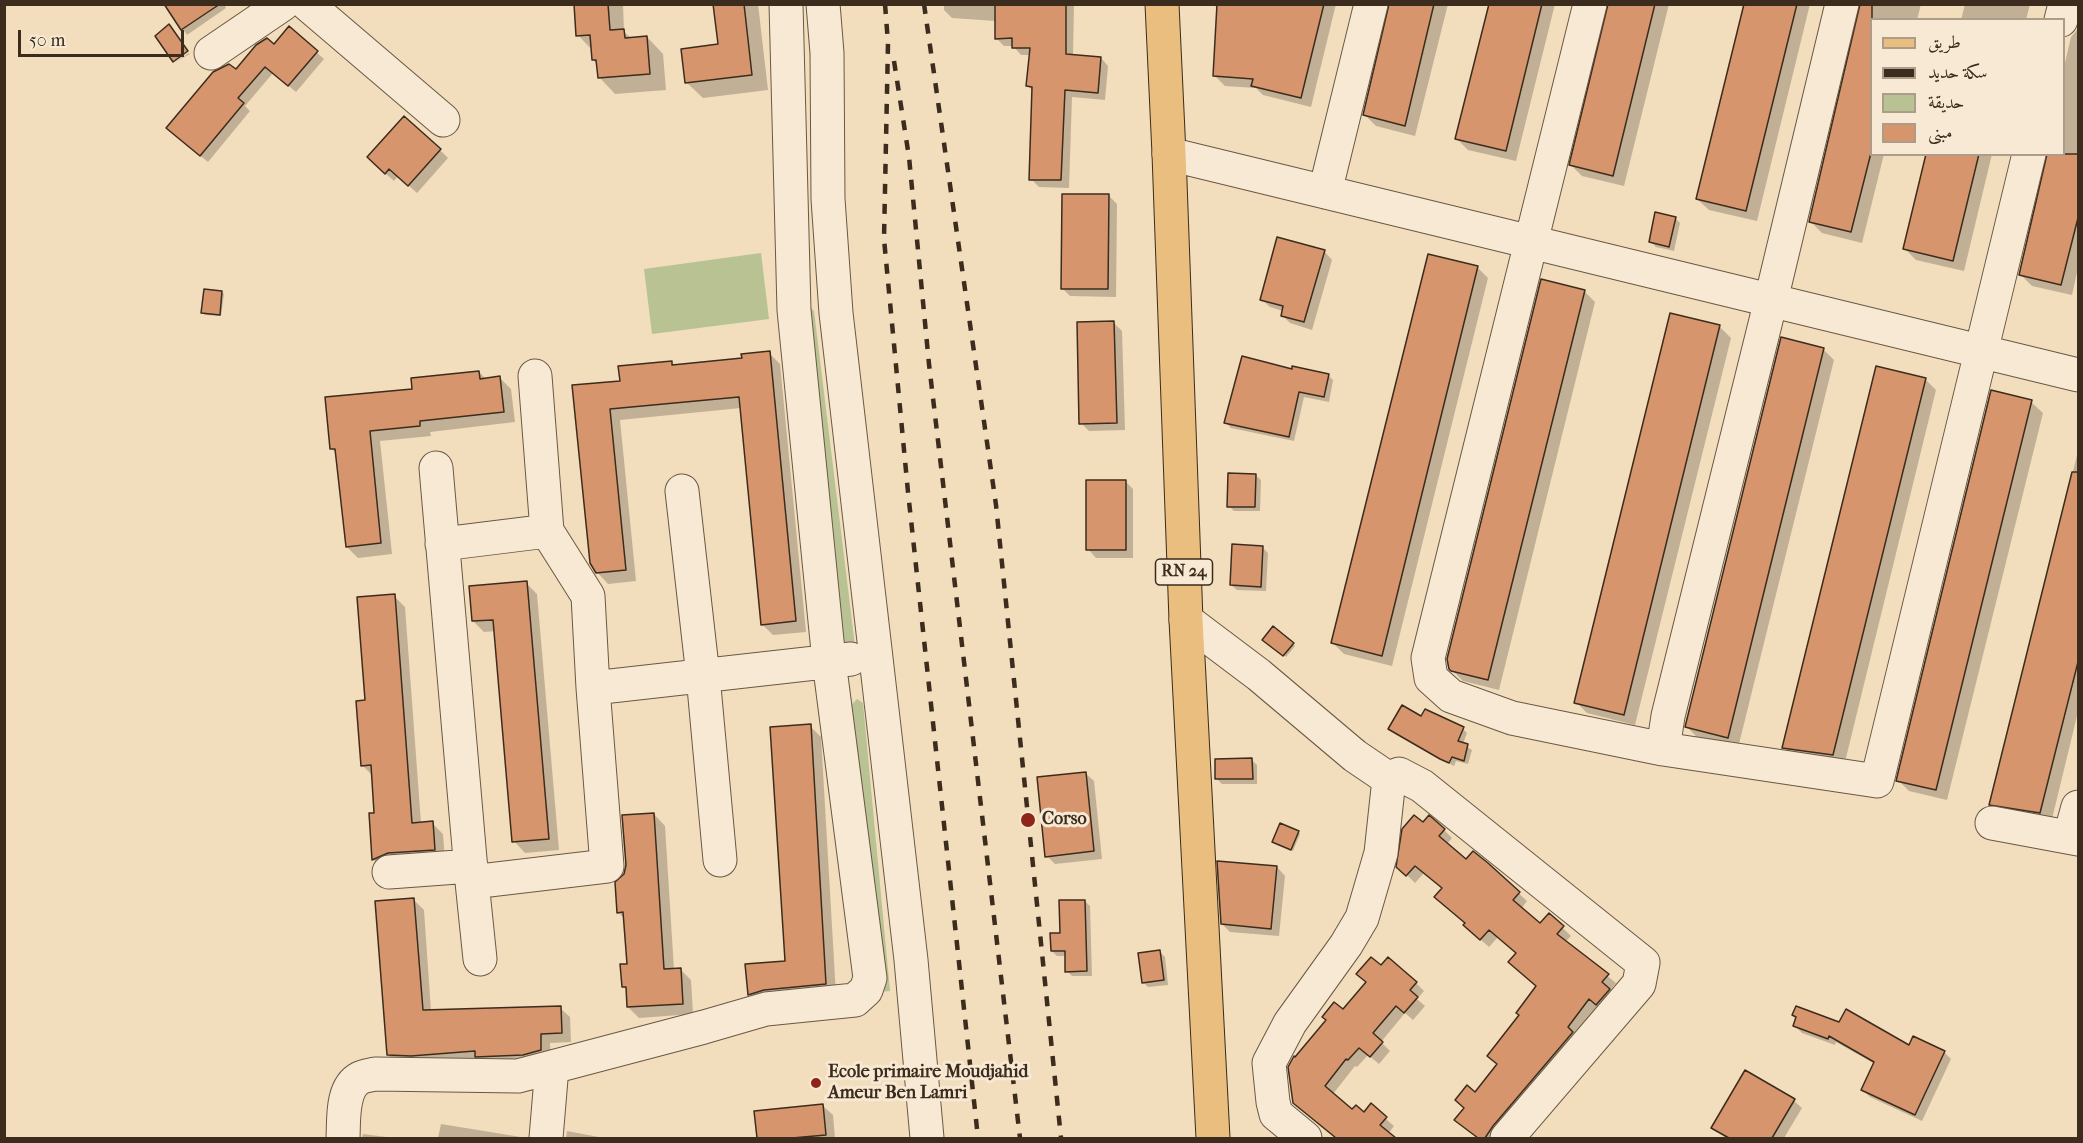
<!DOCTYPE html>
<html>
<head>
<meta charset="utf-8">
<style>
  body { margin:0 }
  #map { position:relative; width:2083px; height:1143px; overflow:hidden; background:#f2ddbc; font-family:"IM FELL French Canon",Amiri,serif }
  canvas { display:block }
  .frame { position:absolute; inset:0; border:6px solid #3b2c1d; pointer-events:none }
  .legend { position:absolute; left:1870px; top:18px; width:195px; height:138px; box-sizing:border-box; background:#f7e9d3; border:2px solid #ac9d8a; margin:0; padding:8px 10px; list-style:none; font-size:18px; color:#3b2c1d }
  .legend li { display:flex; align-items:center; gap:12px; height:30px }
  .legend b { width:30px; border:2px solid #ac9d8a }
  .scale { position:absolute; left:18px; top:30px; width:166px; height:27px; box-sizing:border-box; border:3px solid #3b2c1d; border-top:0; padding-left:8px; font-size:18px; line-height:21px; white-space:nowrap; color:#3b2c1d; -webkit-text-stroke:4px #f7e9d3; paint-order:stroke }
</style>
</head>
<body>
<div id="map">
<canvas width="2083" height="1143"></canvas>
<div class="frame"></div>
<ul class="legend">
<li><b style="height:8px;background:#e9be7e"></b>طريق</li>
<li><b style="height:8px;background:#3b2c1d"></b>سكة حديد</li>
<li><b style="height:16px;background:#b8c293"></b>حديقة</li>
<li><b style="height:16px;background:#d7956d"></b>مبنى</li>
</ul>
<div class="scale">50 m</div>
</div>
<script>
const c = document.querySelector('canvas').getContext('2d');
c.lineJoin = 'round';
function fillPath(path, color) { c.fillStyle = color; c.fill(path, 'evenodd'); }
function trace(path, color, width, dash) { c.strokeStyle = color; c.lineWidth = width; c.lineCap = dash ? 'butt' : 'round'; c.setLineDash(dash || []); c.stroke(path); }
function label(font, color, halo, rows, align = 'center') {
  c.font = font + ' "IM FELL French Canon",serif'; c.lineWidth = 6; c.setLineDash([]); c.textBaseline = 'middle'; c.strokeStyle = halo; c.fillStyle = color; for (const [text, x, y, turn = 0] of rows) {
    c.save(); c.translate(x, y); c.rotate((+turn || 0) * Math.PI / 180); c.textAlign = isNaN(turn) ? turn : align; if (halo) c.strokeText(text, 0, 0); c.fillText(text, 0, 0); c.restore();
  }
}
fillPath(new Path2D(`
  M761,253l8,66 -117,15 -8,-65z
  M807,304l7,7 41,335 -12,1z
  M857,699l6,4 27,288 -10,1 -28,-288z`), '#b8c293');
fillPath(new Path2D(`
  M166,4h58l2,4 -39,27z
  M576,4h47l1,28 8,7 15,-2 16,17 3,36 -51,4 -16,-17 -1,-12 -5,-5 -1,-10 -14,-15z
  M715,4h43l10,86 -65,8 -17,-16 34,-36z
  M944,4h130l-1,52 28,2 7,8 -3,34 -33,-3 -3,91 -30,-1 -8,-8 3,-87 -6,-6 3,-31h-10l-8,-9h-9l-8,-8v-17l-44,-3 -8,-8z
  M1213,4h123l-25,103 -48,-12 -7,-7 -31,-2 -10,-10 4,-66z
  M1391,4h57l-33,132 -39,-10 -11,-11z
  M1490,4h65l-39,157 -48,-11 -11,-11z
  M1610,4h59l-45,182 -42,-10 -11,-11z
  M1746,4h64l-53,217 -48,-11 -12,-11z
  M1862,4h59l-4,16h-45v134h12l-22,89 -40,-10 -11,-11z
  M1965,4h65l-4,16h-65z
  M289,28l35,31 -28,33 -23,-19 -28,33 5,5 -42,51 -33,-27 61,-64 38,-25z
  M2078,29v239l-6,27 -40,-9 -11,-11 43,-121v-87l7,-30z
  M189,53l1,1 -15,8z
  M440,150l8,8 -31,35 -19,-17 -4,5 -17,-15z
  M1928,154h64l-28,117 -48,-11 -11,-11z
  M1109,196l8,8 -1,93 -46,-1 -8,-8z
  M1675,218l5,5 -6,28 -18,-4 -5,-5z
  M1324,251l8,9 -20,70 -22,-7 -8,-8 1,-4 -13,-4 -9,-8z
  M1477,267l11,11 -96,388 -48,-12 -11,-11z
  M1584,291l11,11 -96,388 -36,-9 -13,-13z
  M222,292l2,2 -3,22 -16,-1 -2,-3z
  M1114,323l8,8 3,99 -36,1 -8,-8z
  M1719,326l12,12 -96,387 -48,-12 -11,-11z
  M1823,349l11,11 -96,388 -40,-10 -11,-11z
  M769,353l11,11 26,268 -33,3 -11,-11 -21,-216 -121,12 16,161 -28,3 -11,-12 -23,-185 47,-5 50,-20 4,4 68,-6z
  M1293,371l35,4 5,5 -4,22 -25,-5 -10,44 -63,-13 -5,-5z
  M479,372l7,7 14,-1 11,11 4,33 -85,10 1,4 -51,5 12,113 -34,4 -11,-11 -10,-93 -6,-6 83,-57z
  M1925,379l11,11 -92,376 -50,-8 -11,-11z
  M2031,402l12,11 -96,387 -38,-9 -11,-11z
  M2078,451v261l-27,111 -49,-7 -11,-12z
  M1255,475l6,5 -1,31h-26l-5,-5z
  M1125,481l8,8v69h-37l-8,-9z
  M1262,547l6,6 -2,38 -29,-1 -6,-5z
  M526,583l11,11 22,256 -34,3 -11,-12 -18,-210 -12,1 -11,-11z
  M394,596l11,11 16,216h11l11,11 2,26 -60,10 -11,-10 -4,-46h6l-3,-38 -11,-11 5,-63z
  M1266,642l27,2 2,2 -9,11z
  M1421,718l42,11 4,4 -4,11 9,6 -4,14 -12,-3 -2,5 -60,-33 -4,-4z
  M810,726l11,11 15,258 -76,10 -11,-11 38,-32z
  M1252,760l5,5v19h-35l-5,-5z
  M1085,773l9,8 8,78 -47,5 -8,-8z
  M654,814l11,12 9,144 6,-1 11,11 2,34 -54,4 -11,-11 -1,-17 -4,-4 5,-20 -3,-47 -7,-7 7,-37z
  M1423,824l21,6 8,8 -5,6 19,17 21,3 40,37 -6,8 19,16 9,-10 22,21 -6,6 51,41 -6,7 7,8 -119,140h-21l-21,-18 42,-55 22,-49 18,-29 -21,-34 -19,-16 -9,10 -16,-14 -30,-44 -19,-16 -9,10 -8,-8z
  M1298,832l2,2 -7,17 -19,-9z
  M1277,867l8,9 -6,60 -49,-4 -8,-8z
  M414,900l10,10 7,101 129,-3 10,9 1,25 -21,1 1,17 -153,5 -10,-10z
  M1085,901l5,5 2,70h-20l-5,-5v-15h-10l-5,-5z
  M1160,952l5,5 3,28 -20,2 -5,-5z
  M1381,967l35,16 8,8 -7,8 8,7 -12,14 -8,-7 -24,29 9,9 -11,13 -11,-9 -11,12 -2,-1 -22,28 20,17 11,3 7,-8 23,20 -6,8 6,4h-57l-43,-35 50,-91z
  M1795,1026l115,21 34,5 7,7 -29,62 -52,-24 -7,-7 12,-26 -39,-22 -1,3 -33,-12z
  M1794,1101l8,7 -18,30h-58l-13,-10z
  M823,1106l10,9 2,23h-75l-1,-26z
  M441,1124l86,14h1h-90z
  M567,1131l37,7h-38z
  M363,1134l31,4h-32z`), '#0003');
const building = new Path2D(`
  M164,4h56l-39,26z
  M574,4h34l2,26 14,-1 1,9 22,-2 3,38 -52,4 -2,-18h-4l-2,-25 -14,1z
  M713,4h31l8,71 -67,8 -4,-34 37,-5z
  M995,4h71v50l35,3 -3,36 -33,-3 -4,90h-32l3,-93 -6,-1 4,-38h-18v-10l-17,1z
  M1217,4h107l-23,94 -50,-12 2,-7 -40,-3z
  M1389,4h45l-29,122 -42,-11z
  M1489,4h53l-36,147 -51,-12z
  M1608,4h47l-42,172 -44,-11z
  M1744,4h53l-51,207 -50,-12z
  M1860,4h12v145l-21,83 -42,-10z
  M169,24l19,27 -15,11 -18,-26z
  M289,26l29,25 -30,35 -23,-19 -27,31 6,5 -44,53 -34,-28 47,-56 16,-8 7,5 20,-24 11,-7 7,6z
  M404,116l37,33 -33,37 -19,-17 -4,5 -18,-17z
  M1926,154h53l-26,107 -50,-12z
  M2047,154h32v60l-18,71 -42,-10z
  M1062,194h47l-1,95h-47z
  M1655,212l21,5 -7,30 -20,-5z
  M1277,237l48,13 -21,72 -23,-6 2,-10 -23,-6z
  M1428,254l50,12 -96,390 -51,-13z
  M1541,279l44,11 -97,390 -37,-9 -2,-2 -2,-10z
  M204,289l18,2 -2,24 -19,-2z
  M1670,313l50,12 -96,390 -50,-12z
  M1114,321l3,102 -38,1 -2,-102z
  M1781,337l43,11 -96,390 -43,-11z
  M770,351l26,270 -35,4 -22,-228 -129,12 16,161 -30,3 -6,-10 -18,-178 48,-4 -2,-15 54,-5v4l70,-7 -1,-4z
  M1242,356l50,13v-3l37,8 -5,23 -25,-5 -10,45 -65,-14z
  M1876,366l50,12 -93,377 -51,-7z
  M479,371l1,8 20,-3 4,36 -84,9v5l-50,5 11,112 -35,4 -11,-98h-5l-5,-52 87,-8 -1,-11z
  M1991,390l41,10 -96,390 -40,-9z
  M2072,472h7v186l-39,155 -51,-8z
  M1228,473l28,1 -1,33h-28z
  M1086,480h40v70h-40z
  M1232,544l31,2 -2,41 -31,-2z
  M527,581l22,258 -37,3 -19,-222 -21,1 -3,-35z
  M395,594l17,229 21,-2 2,29 -47,3 -16,7 -3,-47h5l-3,-48 -10,1 -5,-65 9,-1 -8,-103z
  M1273,626l21,17 -11,13 -21,-16z
  M1402,705l19,11 4,-7 39,18 -6,14 10,3 -4,17 -12,-4 -3,6 -9,-4 -52,-30z
  M811,724l15,260 -62,6 -16,5 -3,-31 40,-3 -15,-234z
  M1252,758l1,21h-38v-20z
  M1086,772l8,79 -49,6 -8,-80z
  M654,813l10,156 17,-1 2,36 -56,3 -1,-20h-4l-2,-23h7l-4,-52 -6,1 -2,-31 9,-8 2,-9 -4,-50z
  M1414,815l9,7 6,-7 16,14 -6,7 27,23 7,-8 15,12 32,29 -7,8 27,23 9,-10 15,13 -7,8 52,40 -7,8 8,7 -14,16 -7,-6 -21,28 5,5 -80,94 -8,12h-7l-24,-18 10,-12 -9,-8 12,-15 8,7 22,-28 -10,-8 32,-41 -3,-2 20,-27 -28,-24 8,-9 -27,-23 -9,10 -17,-15 2,-2 -31,-26 8,-9 -27,-22 -9,10 -10,-9 6,-38z
  M1280,823l19,8 -8,19 -19,-8z
  M1217,861l60,5 -6,63 -50,-5z
  M414,898l9,112 138,-4 1,27 -21,1v16l-18,5 -48,2v-6l-64,5 -24,-1 -12,-154z
  M1059,900h26l2,71 -22,1v-21h-14l-1,-18h10z
  M1160,950l4,30 -22,3 -4,-30z
  M1371,957l10,8 7,-8 22,19 7,6 -7,8 8,7 -14,16 -8,-7 -23,27 10,9 -13,15 -11,-9 -11,12 -2,-1 -21,27 27,23 4,-4 8,7 7,-9 16,14 -7,8 16,13h-60l-43,-35 -5,-36 6,-11 1,1 31,-37 -4,-3 12,-15 9,7 23,-27 -10,-8z
  M1796,1006l43,16 7,-13 63,36 4,-9 32,15 -30,64 -54,-25 13,-28 -45,-26 -1,3 -35,-13 3,-9 -4,-2z
  M1745,1070l50,29 -23,39h-43l-18,-10z
  M823,1104l3,31 -34,3h-35l-3,-27z`);
fillPath(building, '#d7956d');
trace(building, '#3b2c1d', 1.5);
const minor = new Path2D(`
  M307,4l136,116
  M823,4l4,49 1,146 8,114 75,647 16,178
  M1590,4l-162,654 3,20 20,18 61,22 151,31 214,32 152,-627
  M2061,20l4,-16
  M211,53l72,-49
  M1169,154l909,221
  M1325,192l46,-188
  M535,376l12,155
  M436,468l36,414 135,-16 -14,-178 -5,-92 -41,-65 -105,13
  M682,491l21,185 17,184
  M1186,620l73,55 96,81 34,23
  M593,688l258,-29
  M1663,749l5,-33 103,-416 71,-296
  M1389,779l10,-5 23,12 221,177 -4,21 -132,154
  M1992,823l86,16
  M2070,836l8,-29
  M389,872l82,-6
  M472,882l8,77
  M343,1138c1,-18 -2,-50 17,-60 4,-2 11,-3 15,-4l143,2 186,-49 62,-18 89,-9 11,-10 4,-12 -41,-317 -35,-351 -8,-306
  M546,1138l6,-71
  M1305,1138l-29,-24 -3,-12 -4,-39 21,-40 56,-78 16,-27 19,-65 8,-74`);
const major = new Path2D(`
  M1162,4l7,150 17,466 27,518`);
trace(minor, '#695845', 35);
trace(major, '#3b2c1d', 35);
trace(minor, '#f7e9d3', 33);
trace(major, '#e9be7e', 33);
trace(new Path2D(`
  M885,4l3,39 -4,196 24,253 70,646
  M924,4l72,501 65,633
  M894,61l15,96 20,207 91,774`), '#3b2c1d', 4.5, [10, 10]);
for (const [x, y, r, color] of [
  [1028,820,8,"#8f2418"],
  [816,1083,6,"#8f2418"]
]) { const dot = new Path2D(); dot.arc(x, y, r, 0, 2 * Math.PI); c.fillStyle = color; c.fill(dot); trace(dot, '#f7e9d3', 2); }
for (const [x, y, w] of [
  [1184,572,57]
]) { const box = new Path2D(); box.roundRect(x - w / 2, y - 13, w, 26, 4.5); c.fillStyle = '#f7e9d3'; c.fill(box); trace(box, '#3b2c1d', 1.5); }
label('bold 16px', '#3b2c1d', null, [
  ["RN 24",1184,572]
]);
label('bold 18px', '#3b2c1d', '#f7e9d3', [
  ["Corso",1042,820],
  ["Ecole primaire Moudjahid",828,1073],
  ["Ameur Ben Lamri",828,1094]
], 'left');
</script>
</body>
</html>
